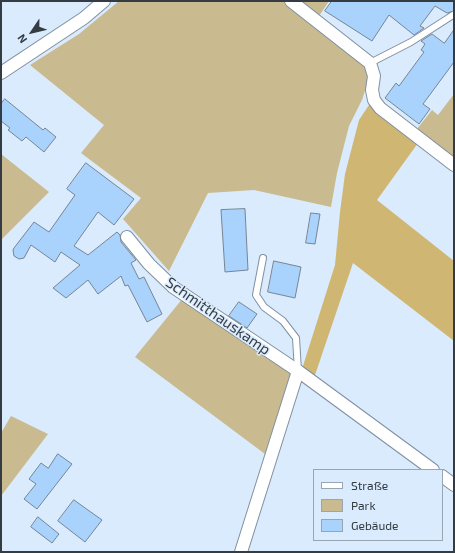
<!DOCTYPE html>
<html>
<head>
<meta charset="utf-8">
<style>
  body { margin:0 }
  #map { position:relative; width:455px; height:553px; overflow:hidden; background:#daebfd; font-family:"Exo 2",sans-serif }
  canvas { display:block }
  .frame { position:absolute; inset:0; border:2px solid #343b42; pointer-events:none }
  .legend { position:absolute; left:313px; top:469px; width:130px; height:72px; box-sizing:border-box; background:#daebfd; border:1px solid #98a5b2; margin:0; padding:5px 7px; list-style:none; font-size:12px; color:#343b42 }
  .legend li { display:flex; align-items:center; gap:8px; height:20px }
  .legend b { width:20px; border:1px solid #98a5b2 }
  .north { position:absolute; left:12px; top:12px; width:40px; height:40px; -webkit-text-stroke:3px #daebfd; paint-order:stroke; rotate:235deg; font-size:11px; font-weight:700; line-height:16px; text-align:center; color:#343b42 }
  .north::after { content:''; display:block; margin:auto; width:14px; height:18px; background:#343b42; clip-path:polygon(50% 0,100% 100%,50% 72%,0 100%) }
</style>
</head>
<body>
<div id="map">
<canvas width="455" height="553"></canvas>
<div class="frame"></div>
<ul class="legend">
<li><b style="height:5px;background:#fff"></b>Straße</li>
<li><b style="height:11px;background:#c9ba8f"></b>Park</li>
<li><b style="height:11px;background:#a9d2fc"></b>Gebäude</li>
</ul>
<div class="north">N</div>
</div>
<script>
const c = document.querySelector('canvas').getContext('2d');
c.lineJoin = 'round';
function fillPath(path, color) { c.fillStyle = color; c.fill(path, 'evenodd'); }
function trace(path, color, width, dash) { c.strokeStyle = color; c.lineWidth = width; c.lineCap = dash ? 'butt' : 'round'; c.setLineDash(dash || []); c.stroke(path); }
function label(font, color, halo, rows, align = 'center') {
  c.font = font + ' "Exo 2",sans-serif'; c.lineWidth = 3; c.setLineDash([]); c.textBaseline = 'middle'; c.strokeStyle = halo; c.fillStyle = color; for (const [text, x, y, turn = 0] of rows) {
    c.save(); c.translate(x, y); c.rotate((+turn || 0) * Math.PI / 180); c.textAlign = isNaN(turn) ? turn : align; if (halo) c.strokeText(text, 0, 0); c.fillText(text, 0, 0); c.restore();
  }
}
fillPath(new Path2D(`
  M119,1h164l77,58 7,8 3,8 -8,25 -13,26 -12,47 -6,34 -77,-17 -46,3 -39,78 -46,-52 18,-21 -60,-45 23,-28 -74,-60 49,-31z
  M299,1h30l-10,15z
  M454,94v64l-38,-28 16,-20 6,5z
  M1,154l48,38 -48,48z
  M183,298l108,75 -26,81 -130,-97z
  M11,416l37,18 -47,62v-63z`), '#c9ba8f');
fillPath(new Path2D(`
  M369,105l49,38 -41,57 77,61v80l-101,-78 -39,115 -12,-9 33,-104 5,-53 5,-38 14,-54z`), '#cfb673');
const building = new Path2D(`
  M332,1h122v10l-7,2 -12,-7 -15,20 4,2 -10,7 -25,-20 -17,26 -47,-30z
  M454,30v32l-31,42 7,5 -11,15 -34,-26 11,-15 3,3 25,-34 -3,-2 4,-6 -4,-3 11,-7 12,9z
  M5,99l38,31 2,-2 11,9 -12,15 -18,-15 -4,4 -14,-11 2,-2 -9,-7v-17z
  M86,163l48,36 -20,26 -16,-13 -24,34 14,9 29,-23 3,3 1,7 15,18 -5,3 8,16 5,-2 18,37 -15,8 -19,-37 -3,1 -4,-10 -23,18 -10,-14 -22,18 -13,-10 27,-23 -19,-13 -6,10 -24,-17 -7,13 -5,1 -5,-3 -1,-6 1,-2 20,-26 15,10 26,-37 -8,-6z
  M245,209l3,61 -23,2 -4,-62z
  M311,213l9,1 -5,30 -9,-1z
  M274,261l27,6 -6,31 -27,-6z
  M239,302l18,12 -10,14 -18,-12z
  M58,454l14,10 -35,45 -13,-10 12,-15 -7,-5 12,-16 7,5z
  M74,500l28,20 -17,22 -27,-21z
  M38,517l21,17 -7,9 -21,-16z`);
fillPath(building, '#a9d2fc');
trace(building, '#768595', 1);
const lane = new Path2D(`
  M370,63l41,-21 42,-27
  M263,258l-7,37 8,12 19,14 13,17 2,33`);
const street = new Path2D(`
  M291,1l79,62 4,13 -2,14 2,10 6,8 74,57
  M1,73l83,-55 20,-17
  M127,237l22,27 24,23 125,84 135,99
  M442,476l12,9
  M241,552l57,-181`);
trace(lane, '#8190a0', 8);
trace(street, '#8190a0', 14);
trace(lane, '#fff', 6);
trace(street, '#fff', 12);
label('15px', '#343b42', '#daebfd', [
  ["Schmitthauskamp",218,316,35]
]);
</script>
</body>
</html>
